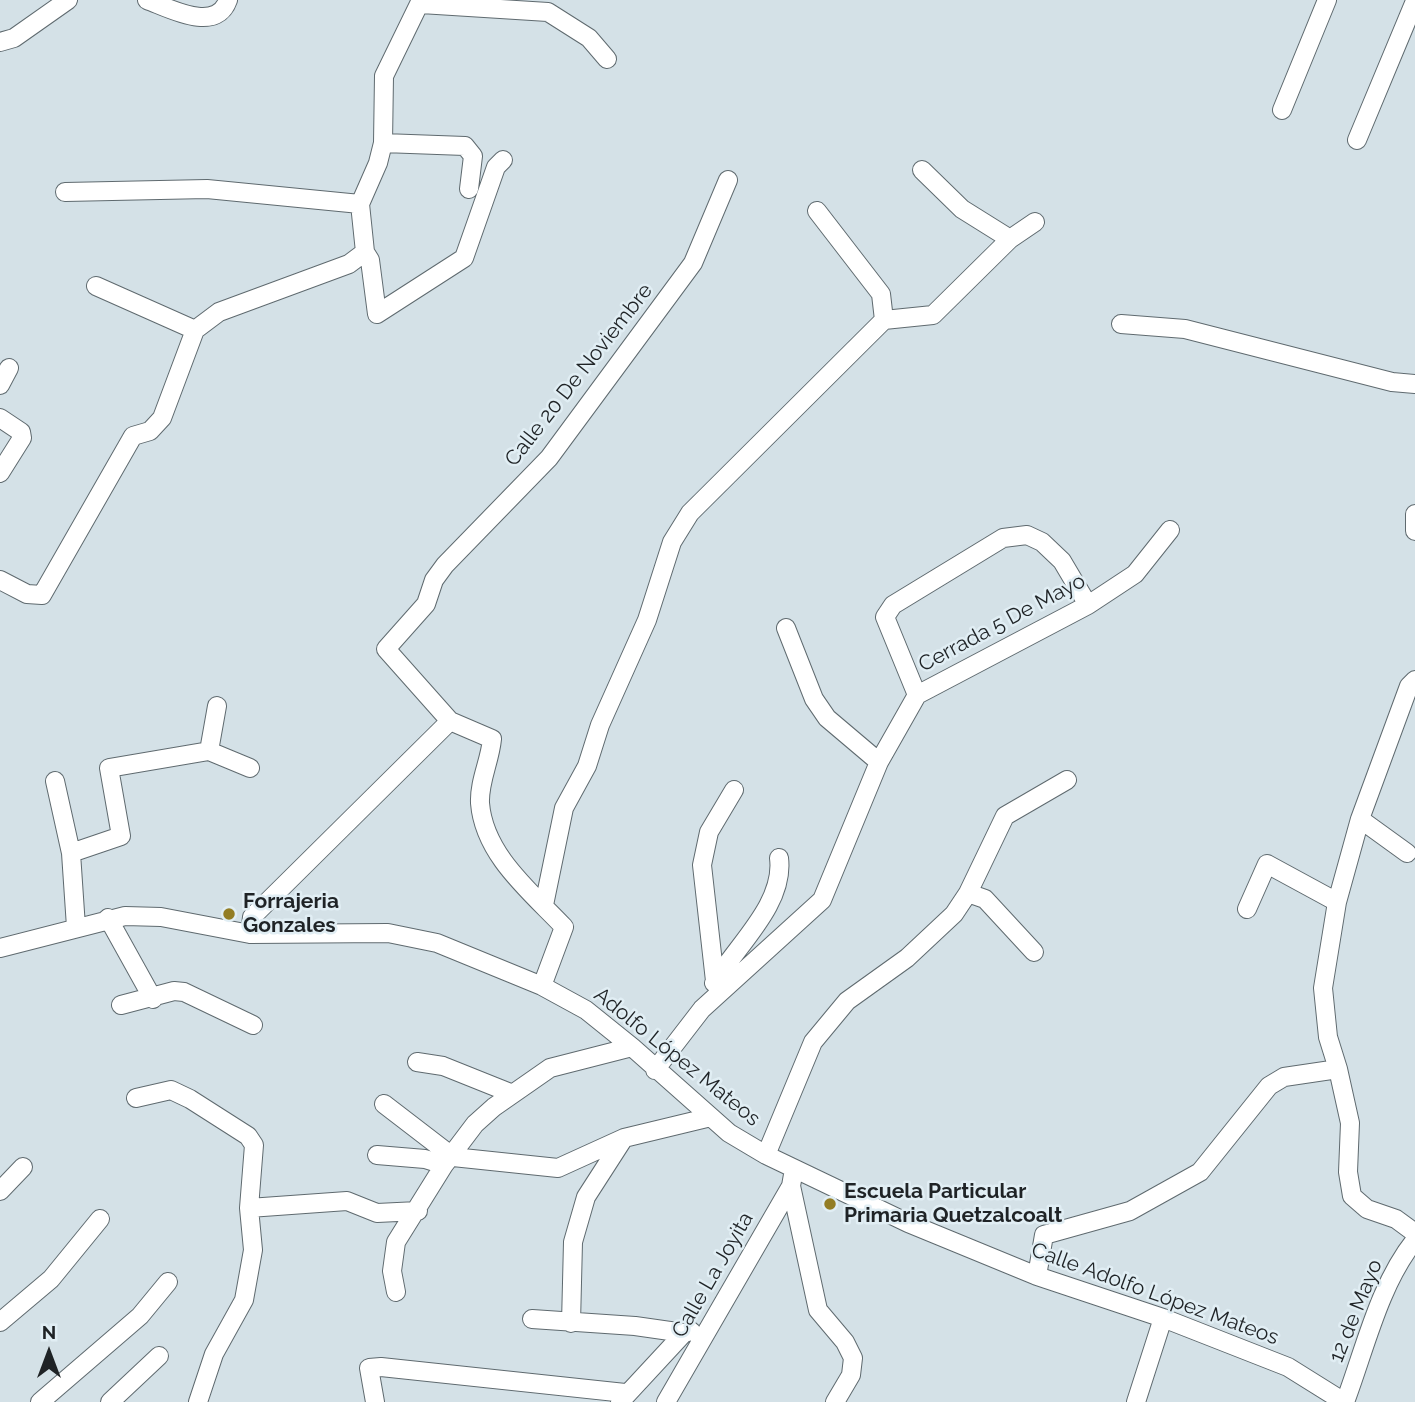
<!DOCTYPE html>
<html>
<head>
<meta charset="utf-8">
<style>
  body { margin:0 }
  #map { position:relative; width:1415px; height:1402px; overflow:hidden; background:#d4e1e7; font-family:Raleway,sans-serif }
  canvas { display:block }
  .north { position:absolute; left:14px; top:1318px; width:70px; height:70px; -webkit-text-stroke:5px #e1eef4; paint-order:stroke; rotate:0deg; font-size:19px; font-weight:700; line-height:28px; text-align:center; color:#1f2326 }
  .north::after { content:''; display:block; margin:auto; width:24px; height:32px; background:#1f2326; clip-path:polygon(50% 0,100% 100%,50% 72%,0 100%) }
</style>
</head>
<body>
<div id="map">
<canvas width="1415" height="1402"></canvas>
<div class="north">N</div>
</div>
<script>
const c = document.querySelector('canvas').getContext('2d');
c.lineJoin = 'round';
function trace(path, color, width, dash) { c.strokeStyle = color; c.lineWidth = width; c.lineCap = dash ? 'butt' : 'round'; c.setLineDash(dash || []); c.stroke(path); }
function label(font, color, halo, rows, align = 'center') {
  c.font = font + ' Raleway,sans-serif'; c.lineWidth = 5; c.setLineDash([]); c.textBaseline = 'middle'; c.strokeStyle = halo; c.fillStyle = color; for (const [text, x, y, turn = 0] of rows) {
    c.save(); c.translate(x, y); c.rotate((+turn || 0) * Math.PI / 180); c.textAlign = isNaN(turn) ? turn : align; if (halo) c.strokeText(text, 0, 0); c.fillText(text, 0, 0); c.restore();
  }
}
const minor = new Path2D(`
  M147,0c22,8 69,34 81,0
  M421,4l127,8 41,26 18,21
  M0,42l14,-4 54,-38
  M1282,110l45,-110
  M1357,140l58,-139
  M383,143l82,3 8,10 -4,33
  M922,170l40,39 48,30
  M65,192l142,-3 153,15
  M817,211l64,83 3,26
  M365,252l5,8 7,54 87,-56 32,-91 7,-7
  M96,286l99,44
  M1121,324l64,5 207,53 23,2
  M0,385l9,-17
  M0,418l21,14 1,6 -22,35
  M1415,514v17
  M0,580l27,14 15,1 91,-159 17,-5 12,-13 33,-88 24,-18 130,-48 16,-12 -5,-48 18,-41 5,-20 1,-67 37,-76
  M786,628l28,71 13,19 52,44
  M1415,680l-6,6 -49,133 -23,83 -14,86 5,49 10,32 12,54 -2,49 4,24 15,13 29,10 19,14
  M917,695l-32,-78 8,-12 110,-67 24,-3 15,7 20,19 26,44
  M209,751l41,17
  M55,781l16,72 5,74
  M1360,819l47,34
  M71,853l50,-17 -12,-68 100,-17 8,-45
  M968,893l17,6 49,53
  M544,905l20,-97 23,-42 13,-41 47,-105 25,-78 18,-29 194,-193 49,-5 77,-76 25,-17
  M1247,909l20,-45 70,38
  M108,918l45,81
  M250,934l2,-17 198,-196
  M0,948l125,-32 36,1 89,17 138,-1 49,10 105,43 44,24 46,37 97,86 37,22 142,68 129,53 126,42 125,49 56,35
  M715,981l-13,-116 7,-33 25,-42
  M714,983c22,-37 71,-79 65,-125
  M542,986l22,-59c-33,-35 -80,-72 -84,-124 -1,-22 10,-42 12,-64l-42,-18 -64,-72 40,-45 8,-24 11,-15 104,-107 144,-195 35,-83
  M121,1005l53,-14 10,1 69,33
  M417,1062l26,4 70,28
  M655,1070l47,-61 120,-109 57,-138 38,-67 171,-90 47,-31 35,-44
  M136,1098l35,-8 19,9 58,37 6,9 -5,63 4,42 -9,50 -30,54 -16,48
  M384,1104l69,53 105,11 66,-30 87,-21
  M377,1155l48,4 19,6
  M766,1155l47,-113 34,-41 60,-43 47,-44 14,-21 37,-77 62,-36
  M791,1186l27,124 27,32 8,16 -2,17 -16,27
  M0,1191l23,-24
  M249,1208l98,-7 30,12 41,-2
  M1037,1276l7,-41 86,-24 70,-39 69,-86 15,-9 54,-8
  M396,1292l-4,-21 4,-29 48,-77 31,-41 19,-17 56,-39 82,-21
  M532,1319l103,7 49,7
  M0,1322l51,-43 49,-60
  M571,1323l2,-81 13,-45 38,-59
  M40,1402l100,-86 28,-34
  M110,1402l49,-46
  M375,1402l-6,-34 12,-1 244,26
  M620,1402l64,-69 7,-2
  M666,1402l125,-216 3,-17
  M1136,1402l27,-84
  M1345,1402c20,-53 34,-117 70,-162`);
trace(minor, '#5f6a6f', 20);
trace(minor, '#fff', 18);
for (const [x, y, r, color] of [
  [229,914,7,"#937d24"],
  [830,1204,7,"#937d24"]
]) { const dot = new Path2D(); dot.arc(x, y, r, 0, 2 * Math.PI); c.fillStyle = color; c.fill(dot); trace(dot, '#e1eef4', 2.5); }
label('21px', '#1f2326', '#e1eef4', [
  ["Calle 20 De Noviembre",579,375,-52],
  ["Cerrada 5 De Mayo",1002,623,-28],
  ["Adolfo López Mateos",677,1057,39],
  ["Calle La Joyita",713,1275,-60],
  ["Calle Adolfo López Mateos",1155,1294,20],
  ["12 de Mayo",1356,1311,-68]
]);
label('bold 21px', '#1f2326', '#e1eef4', [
  ["Forrajeria",243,902],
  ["Gonzales",243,926],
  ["Escuela Particular",844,1192],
  ["Primaria Quetzalcoalt",844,1216]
], 'left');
</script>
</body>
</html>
